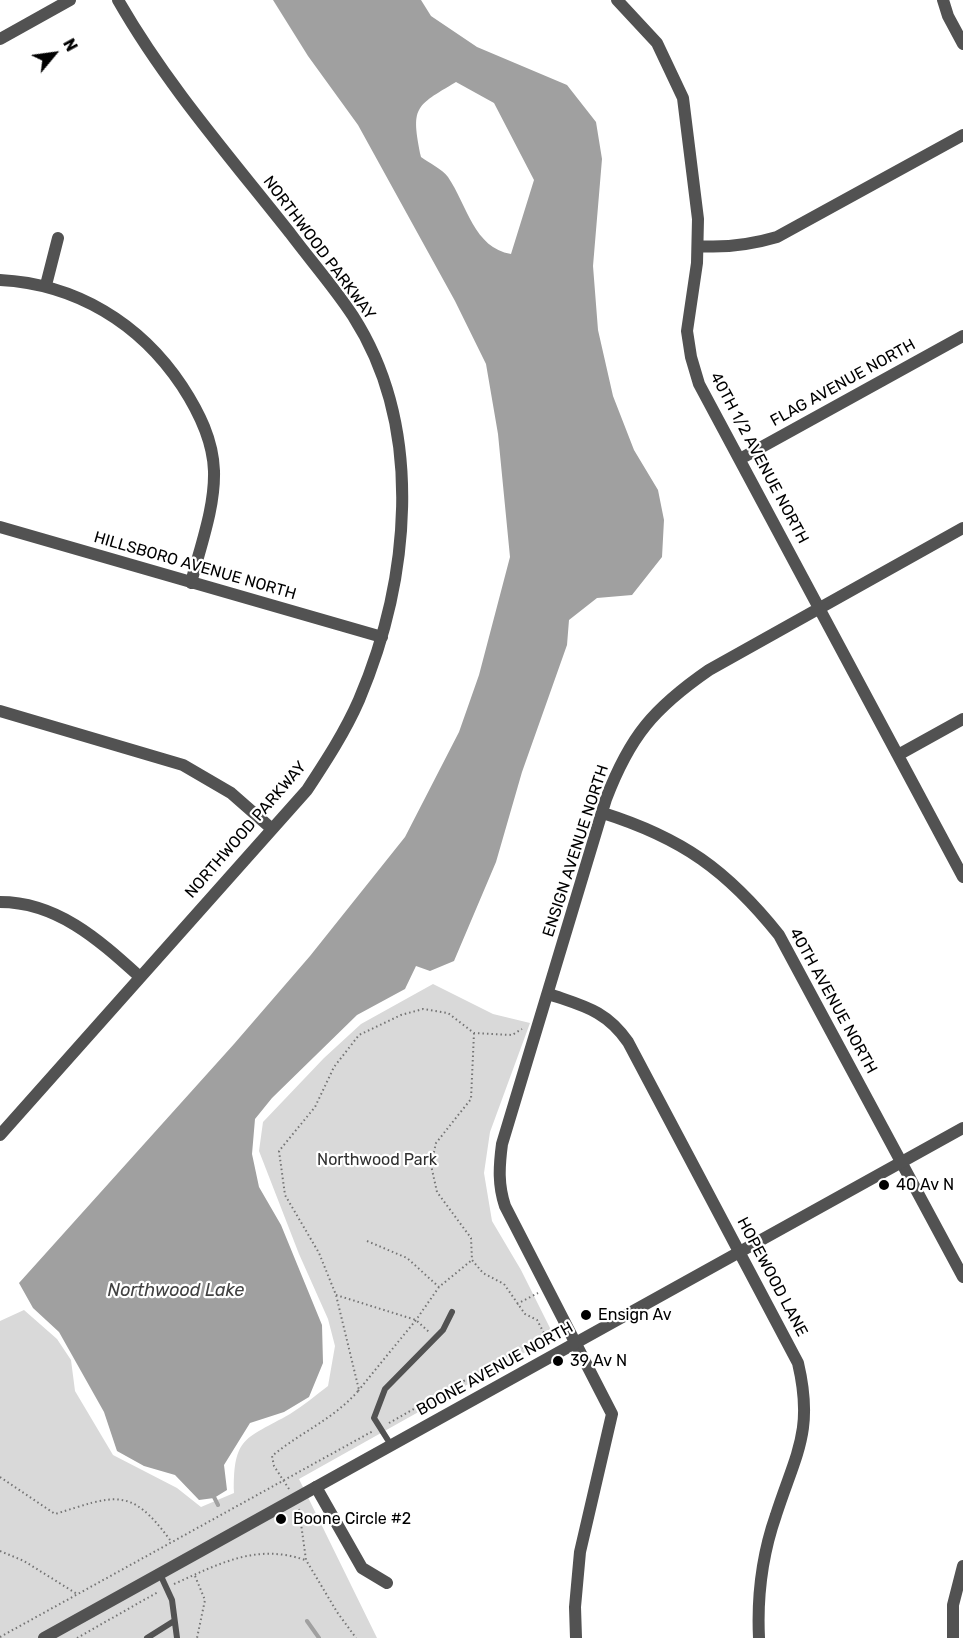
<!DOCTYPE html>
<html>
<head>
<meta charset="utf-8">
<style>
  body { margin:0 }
  #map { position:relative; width:963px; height:1638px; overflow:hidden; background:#fff; font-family:Rubik,sans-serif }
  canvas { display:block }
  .north { position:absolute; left:24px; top:24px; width:60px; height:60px; -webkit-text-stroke:4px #fff; paint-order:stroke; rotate:61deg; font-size:16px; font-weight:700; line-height:24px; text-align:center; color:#000 }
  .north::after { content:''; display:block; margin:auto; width:21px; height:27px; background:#000; clip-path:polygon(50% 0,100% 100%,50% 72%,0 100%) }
</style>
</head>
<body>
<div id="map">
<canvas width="963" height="1638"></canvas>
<div class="north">N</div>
</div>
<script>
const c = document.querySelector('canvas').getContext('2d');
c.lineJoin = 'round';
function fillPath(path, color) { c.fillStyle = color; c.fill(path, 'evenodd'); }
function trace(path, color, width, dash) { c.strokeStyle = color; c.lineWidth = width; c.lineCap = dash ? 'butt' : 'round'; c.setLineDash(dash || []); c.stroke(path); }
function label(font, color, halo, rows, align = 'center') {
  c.font = font + ' Rubik,sans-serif'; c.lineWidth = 4.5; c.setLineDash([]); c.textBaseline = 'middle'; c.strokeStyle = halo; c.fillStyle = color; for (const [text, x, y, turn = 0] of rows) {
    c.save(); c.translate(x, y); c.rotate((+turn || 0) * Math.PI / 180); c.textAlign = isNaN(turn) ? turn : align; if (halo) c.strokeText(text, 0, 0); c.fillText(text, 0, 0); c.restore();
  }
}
fillPath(new Path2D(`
  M433,984l60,30 37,9 -40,109 -6,41 8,48 29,49 33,66 -255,143 78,159h-377v-317l24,-11 33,29 14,21 4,31 38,64 64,33 24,19 33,-14c-1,-57 12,-54 56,-79 13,-8 26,-19 38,-28l7,-40 -7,-27 -29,-65 -40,-103 4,-29 61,-64 37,-34z`), '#d9d9d9');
fillPath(new Path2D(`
  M273,0h148l10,16 46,31 90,38 29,37 6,37 -9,107 5,64 15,66 21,54 24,40 6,30 -2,37 -30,38 -35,3 -28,22 -2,25 -45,127 -26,90 -42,99 -24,10 -14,-5 -11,23 -48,26 -85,83 -17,21 -3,35 7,33 22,38 41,100 1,38 -14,34 -25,15 -34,11 -26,42 3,25 -13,8 -15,2 -24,-25 -31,-9 -27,-15 -13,-39 -45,-80 -26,-24 -14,-25 215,-239 76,-88 95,-119 54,-105 20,-57 31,-118 -12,-123 -12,-70 -31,-63 -97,-176 -50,-69zM456,82l38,21 40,77 -23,74c-37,-6 -44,-49 -63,-77 -6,-8 -19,-14 -27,-20 -10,-50 -7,-50 35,-75z`), '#a0a0a0');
trace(new Path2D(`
  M213,1495l5,10
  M307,1621l12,17`), '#a0a0a0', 4);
trace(new Path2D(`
  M474,1033l-3,66 -35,44 -5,22 6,27 34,46 1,22 11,13 21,11 21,30 12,6 8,15
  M367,1241l40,17 32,29
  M336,1295l80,25 14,13
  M517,1304l21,-11
  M358,1391l58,-71 23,-33 33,-27
  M389,1423l165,-93
  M0,1477l55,37c59,-18 75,-29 115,26
  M289,1489l-15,-23 -2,-10c29,-24 62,-37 87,-66l-23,-95 -17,-42 -34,-58 -6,-44 36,-44 19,-40 25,-32 42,-20 22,-6 25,4 26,20 38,2 10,-6
  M299,1509l7,51 31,52 19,26
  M0,1551l24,10 53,33
  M195,1576l10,24 -8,38
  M174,1584c45,-20 82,-41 131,-24
  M0,1637l373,-206
  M77,1638l81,-46`), '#747474', 2, [1.5, 3]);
trace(new Path2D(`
  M391,1445l-17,-27 11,-29 58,-59 9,-18
  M160,1574l12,26 5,38
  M147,1638l27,-17`), '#525252', 6);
trace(new Path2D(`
  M617,0l40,43 26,55 15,121 -1,44 -10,68 4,26 8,27 264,493
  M943,0l5,16 15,28
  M0,39l70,-39
  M698,246c28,2 52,-1 79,-9l186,-102
  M0,280c76,4 140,43 182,106 17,26 31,54 32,85 1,37 -14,76 -23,112
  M46,285l12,-47
  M740,459l223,-123
  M0,527l382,110
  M0,711l183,54 48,28 41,36
  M898,755l65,-36
  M603,813c79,25 124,57 176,122l184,342
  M0,902c58,0 100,39 140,75
  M549,994c34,12 57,16 79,48l170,321c16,68 -2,90 -22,152 -14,40 -19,81 -17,123
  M0,1135l307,-345c19,-29 38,-58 52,-90 50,-118 67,-270 -6,-384 -19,-29 -42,-55 -63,-83 -60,-76 -124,-149 -172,-233
  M316,1487l46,81 25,15
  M576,1638l-1,-31 5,-55 32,-138 -107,-208c-7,-21 -6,-39 -3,-62l104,-345c24,-63 48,-91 103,-129l254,-142
  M953,1638v-33l10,-39`), '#525252', 12);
trace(new Path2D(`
  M44,1638l919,-510`), '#525252', 12);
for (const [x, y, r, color] of [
  [884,1185,6,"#000"],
  [586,1315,6,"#000"],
  [558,1361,6,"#000"],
  [281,1519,6,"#000"]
]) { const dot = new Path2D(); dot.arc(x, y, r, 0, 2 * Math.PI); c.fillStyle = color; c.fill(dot); trace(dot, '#fff', 2); }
label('16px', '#000', '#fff', [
  ["NORTHWOOD PARKWAY",319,248,53],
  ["FLAG AVENUE NORTH",843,383,-29],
  ["40TH 1/2 AVENUE NORTH",759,458,62],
  ["HILLSBORO AVENUE NORTH",195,566,16],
  ["NORTHWOOD PARKWAY",246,830,-49],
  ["ENSIGN AVENUE NORTH",576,851,-72],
  ["40TH AVENUE NORTH",833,1001,61],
  ["HOPEWOOD LANE",772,1277,62],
  ["BOONE AVENUE NORTH",495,1369,-29]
]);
label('16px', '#303030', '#fff', [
  ["Northwood Park",377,1160]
]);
label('16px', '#000', '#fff', [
  ["40 Av N",896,1185],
  ["Ensign Av",598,1315],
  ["39 Av N",570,1361],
  ["Boone Circle #2",293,1519]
], 'left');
label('italic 18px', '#414141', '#fff', [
  ["Northwood Lake",176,1291]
]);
</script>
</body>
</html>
